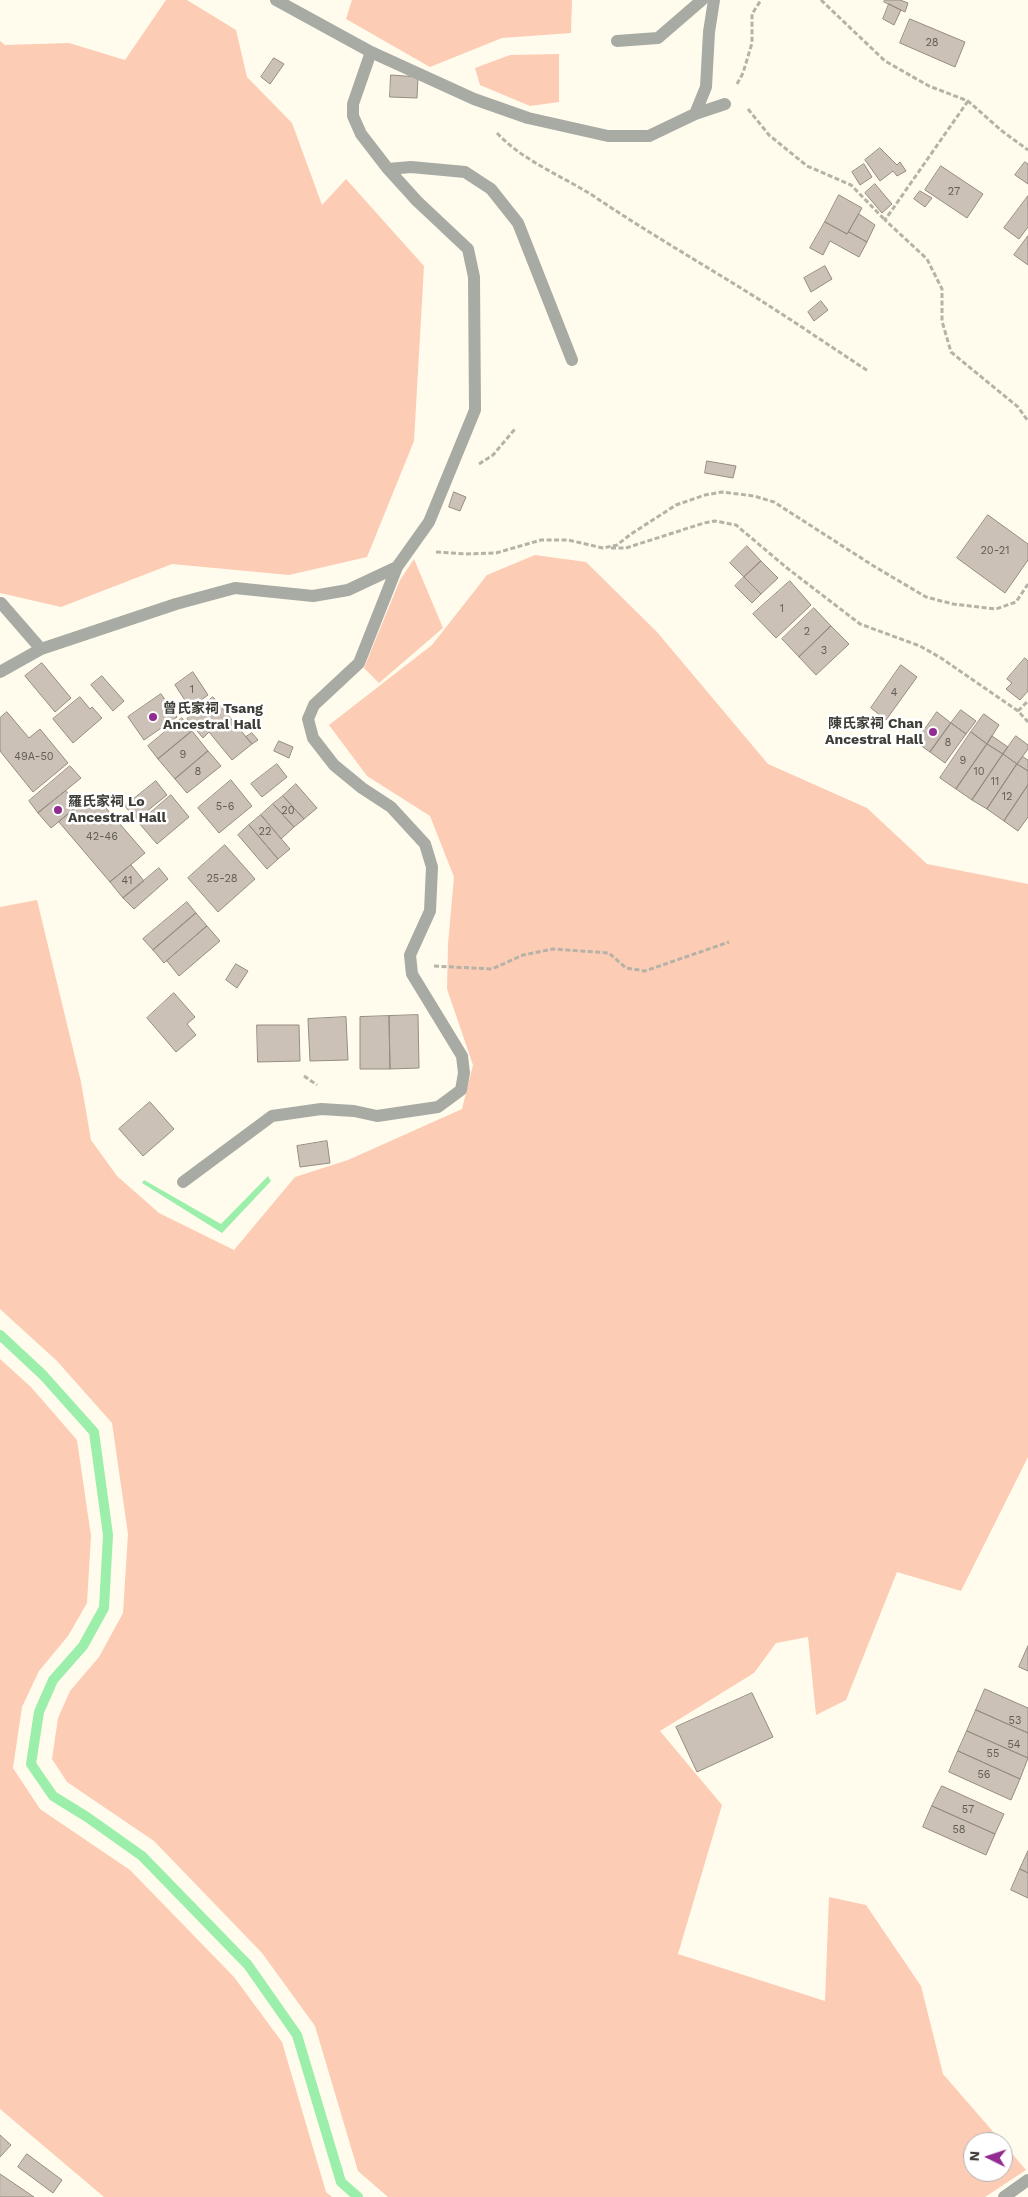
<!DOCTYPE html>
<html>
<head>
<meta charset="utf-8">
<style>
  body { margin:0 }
  #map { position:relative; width:1028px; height:2197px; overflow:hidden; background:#fffced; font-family:"Work Sans",sans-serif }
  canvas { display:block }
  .north { position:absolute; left:963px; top:2132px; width:50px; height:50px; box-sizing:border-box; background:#fff; border:1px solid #b1b1af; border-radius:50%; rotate:274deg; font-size:14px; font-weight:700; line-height:20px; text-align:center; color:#3d3c36 }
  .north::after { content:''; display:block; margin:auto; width:18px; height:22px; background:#932c91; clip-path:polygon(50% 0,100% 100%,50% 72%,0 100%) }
</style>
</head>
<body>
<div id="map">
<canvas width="1028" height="2197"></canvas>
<div class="north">N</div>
</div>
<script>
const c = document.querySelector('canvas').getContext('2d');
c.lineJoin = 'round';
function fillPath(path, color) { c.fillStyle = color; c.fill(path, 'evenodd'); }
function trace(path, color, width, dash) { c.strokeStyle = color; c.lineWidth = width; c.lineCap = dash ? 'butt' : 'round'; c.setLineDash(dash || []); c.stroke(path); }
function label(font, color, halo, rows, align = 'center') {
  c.font = font + ' "Work Sans","Noto Sans TC",sans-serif'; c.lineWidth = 5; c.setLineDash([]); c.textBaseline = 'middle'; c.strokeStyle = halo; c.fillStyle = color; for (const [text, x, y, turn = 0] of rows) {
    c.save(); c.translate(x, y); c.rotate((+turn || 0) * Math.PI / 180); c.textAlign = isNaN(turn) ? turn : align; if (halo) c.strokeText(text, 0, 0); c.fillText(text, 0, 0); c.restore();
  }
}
fillPath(new Path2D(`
  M166,0h21l49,30 11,47 45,46 30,82 24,-26 78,87 -10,175 -47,116 -78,18 -117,-11 -111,43 -61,-14v-552l5,4 64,-2 56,17z
  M352,0h220l-1,33 -69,5 -72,29 -84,-48z
  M559,54v48l-29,4 -50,-21 -5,-17 35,-13z
  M535,555l51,7 71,70 111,132 99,44 60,56 101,20v573l-67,134 -64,-19 -51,128 -30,15 -8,-78 -32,6 -22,30 -94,58 62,74 -44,149 147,47 4,-104 37,8 55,81 22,88 59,68h-29v30h30v-29l23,27 -41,27h-597l-30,-26 -43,-145 -53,-73 -108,-112 -87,-59 -15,-23 6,-41 12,-27 29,-34 24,-44 5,-79 -16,-111 -55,-62 -57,-52v-402l37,-7 44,182 10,58 26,36 42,37 75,37 61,-73 53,-17 114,-51 11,-44 -26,-76 1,-45 6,-67 -24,-61 -63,-40 -38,-51 103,-80 55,-70z
  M414,559l29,69 -64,55 -15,-15 36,-88z
  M0,1359l31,28 46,53 14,96 -4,67 -19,33 -29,35 -17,36 -9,61 27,41 90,61 104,107 48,65 44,150 6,5h-228l-104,-88z`), '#fdccb5');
fillPath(new Path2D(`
  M268,1176l3,5 -49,52 -80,-50 2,-3 77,44z`), '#9befaa');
trace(new Path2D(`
  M0,1335l43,40 51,57 14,103 -4,73 -21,38 -30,34 -14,32 -8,52 22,32 34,21 55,39 106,109 49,70 44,147 17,15`), '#9befaa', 10);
const building = new Path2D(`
  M885,0h15l8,3 -3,9 -21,-10z
  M889,4l12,6 -7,15 -11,-6z
  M910,19l55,23 -10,25 -55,-24z
  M274,58l10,6 -14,20 -9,-7z
  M391,75l27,2 -1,21 -27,-1z
  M880,148l17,17 3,-3 6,9 -9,5 -4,-5 -13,10 -15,-21z
  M1025,162l3,2v20l-13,-9z
  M864,164l8,13 -12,8 -8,-13z
  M941,166l42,28 -16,24 -42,-28z
  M875,184l17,20 -10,9 -17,-20z
  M920,191l12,7 -7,9 -11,-8z
  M839,195l23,13 -15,26 -22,-12z
  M1028,196v31l-9,12 -15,-11z
  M859,214l16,11 -8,17 -18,-10z
  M825,222l22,12 2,-2 18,10 -8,15 -29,-16 -7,14 -13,-7z
  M1028,236v29l-14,-10z
  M825,266l7,13 -21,13 -7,-14z
  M821,301l7,9 -14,11 -6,-9z
  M707,461l29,5 -3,12 -28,-5z
  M454,492l12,5 -6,14 -11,-4z
  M988,515l40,29v16l-23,33 -48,-35z
  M747,546l14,15 -17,16 -14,-14z
  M761,561l17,17 -17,16 -17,-17z
  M744,577l17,17 -9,9 -17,-17z
  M790,581l21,24 -35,33 -23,-24z
  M814,608l17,18 -32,31 -17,-18z
  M831,626l18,18 -33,31 -17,-18z
  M1025,658l3,3v30l-8,9 -14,-11 6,-6 -5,-4z
  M42,663l29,35 -16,14 -30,-36z
  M901,665l16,12 -31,43 -15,-12z
  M193,672l15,23 -18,13 -15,-23z
  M102,676l22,25 -11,10 -22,-26z
  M161,694l16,23 -33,23 -16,-23z
  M80,697l10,12 2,-2 10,11 -29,25 -20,-24z
  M213,697l39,47 -20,16 -23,-28 -6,6 -16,-19z
  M961,710l15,11 -10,13 -15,-11z
  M7,712l22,26 11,-9 28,34 -35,29 -33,-41v-33z
  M937,712l14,11 -21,29 -14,-10z
  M984,714l15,11 -12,19 -16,-12z
  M182,718l10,13 -34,28 -10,-13z
  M951,723l15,11 -21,29 -15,-11z
  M192,731l16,20 -33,28 -17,-20z
  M971,732l16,12 -31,45 -16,-11z
  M252,733l6,7 -6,4 -6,-7z
  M992,736l16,11 -5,7 -16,-10z
  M1016,736l12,9v4l-11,15 -14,-10z
  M279,741l14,6 -4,11 -15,-7z
  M987,744l16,10 -31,46 -16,-11z
  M208,751l13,15 -34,27 -12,-14z
  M1003,754l14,10 -30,45 -15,-9z
  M1023,757l5,3v11l-11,-7z
  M277,764l10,13 -25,20 -11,-13z
  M1017,764l11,7v14l-24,36 -17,-12z
  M70,766l11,12 -43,35 -9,-12z
  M231,780l21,26 -33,27 -21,-25z
  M156,781l11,14 -31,25 -11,-14z
  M296,784l21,24 -13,11 -21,-23z
  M1028,785v32l-10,14 -14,-10z
  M66,791l12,15 -27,22 -13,-15z
  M93,793l52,60 -35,29 -51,-60z
  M171,795l18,22 -32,27 -18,-21z
  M283,796l21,23 -10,8 -21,-23z
  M273,804l21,23 -13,12 -20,-24z
  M261,815l29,34 -12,10 -29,-34z
  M249,825l29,34 -11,10 -29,-34z
  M225,845l30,34 -37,33 -30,-34z
  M131,865l13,16 -21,17 -13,-16z
  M159,868l9,11 -34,30 -11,-11z
  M187,902l9,11 -43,37 -10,-11z
  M196,913l11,13 -43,37 -11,-13z
  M207,926l13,15 -41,35 -12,-15z
  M236,964l12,7 -11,17 -11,-8z
  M174,993l21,24 -8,7 9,11 -20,17 -29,-34z
  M418,1015l1,53 -29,1 -1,-53z
  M389,1016l1,53h-30v-52z
  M346,1017l2,43 -38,1 -2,-42z
  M257,1025h42l1,36 -42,1z
  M150,1102l24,27 -31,27 -24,-27z
  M327,1141l3,22 -30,4 -3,-21z
  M1028,1646v25l-9,-4z
  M985,1689l43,19v25l-52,-23z
  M752,1693l21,44 -76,35 -21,-45z
  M976,1710l52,23v25l-61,-27z
  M967,1731l61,27 -8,21 -62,-28z
  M958,1751l62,28 -9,21 -62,-28z
  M942,1786l62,28 -9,20 -63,-28z
  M932,1806l63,28 -9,21 -63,-28z
  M1028,1851v22l-8,-4z
  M1020,1869l8,4v25l-17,-8z
  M0,2135l11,10 -11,12z
  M27,2154l35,26 -9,13 -35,-26z
  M0,2174l34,23h-34z`);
fillPath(building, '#cbc1b6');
trace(building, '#968c81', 1);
trace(new Path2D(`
  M821,0l64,61 44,25 39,15 34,30 26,19
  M737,84l6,-11 9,-30v-29l9,-14
  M968,101l-83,119 42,39 15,30v32l9,31 67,55 10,14
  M748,109l21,26 38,31 44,19 34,35
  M497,133c27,29 66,43 98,64 49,33 99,62 149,93 42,26 83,54 124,81
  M479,464l14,-9 22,-26
  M611,548h15l78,-25 11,-2 21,4 51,43 73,56 60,22 21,12 77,53 10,11
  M436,552l30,2 30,-1 45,-13h27l35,8 14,-3 14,-11 45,-29 29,-10 17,-3 32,4 20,6 98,63 54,32 27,7 43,5 20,-7 12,-18
  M1018,711l10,-10
  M434,966l58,3 31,-14 30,-6 56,4 17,15 19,3 84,-29
  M304,1076l13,9`), '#b5b2a7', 3, [5, 2.5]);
trace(new Path2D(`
  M617,41l41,-3 44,-38
  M371,52l103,47 54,19 80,18h41l46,-22 11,-27 3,-55 5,-32
  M695,114l30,-10
  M388,169l23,-2 54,5 26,17 27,34 54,137
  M1,603l40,46
  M0,672l41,-23 135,-45 59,-16 78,8 35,-6 49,-23 32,-45 46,-112 -1,-133 -6,-28 -51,-48 -29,-32 -27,-35 -8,-18v-12l18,-52 -95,-52
  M183,1182l89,-66 49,-7 33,2 23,5 61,-9 23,-17 3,-17 -2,-17 -50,-82 -2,-19 20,-44 2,-44 -7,-23 -34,-37 -29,-19 -28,-23 -21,-27 -5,-19 6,-14 45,-42 38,-96
  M1004,2197l24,-17`), '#a8aaa4', 12);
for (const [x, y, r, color] of [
  [153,717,5,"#932c91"],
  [933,732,5,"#932c91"],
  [58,810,5,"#932c91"]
]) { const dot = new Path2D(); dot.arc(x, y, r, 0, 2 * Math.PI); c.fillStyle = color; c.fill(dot); trace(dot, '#fff', 2); }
label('11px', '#605d56', null, [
  ["28",932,43],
  ["27",954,192],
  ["20-21",995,551],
  ["1",782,609],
  ["2",807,632],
  ["3",824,651],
  ["1",192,690],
  ["4",894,693],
  ["8",948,743],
  ["9",183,755],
  ["49A-50",34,757],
  ["9",963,761],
  ["8",198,772],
  ["10",979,772],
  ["11",995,782],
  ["12",1007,797],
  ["5-6",225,807],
  ["20",288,811],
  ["22",265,832],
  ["42-46",102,837],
  ["25-28",222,879],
  ["41",127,881],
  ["53",1015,1721],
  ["54",1014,1745],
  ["55",993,1754],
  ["56",984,1775],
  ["57",968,1810],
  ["58",959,1830]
]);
label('bold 14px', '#3d3c36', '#fff', [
  ["曾氏家祠 Tsang",163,709],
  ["Ancestral Hall",163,725],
  ["陳氏家祠 Chan",923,724,"right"],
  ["Ancestral Hall",923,740,"right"],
  ["羅氏家祠 Lo",68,802],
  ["Ancestral Hall",68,818]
], 'left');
</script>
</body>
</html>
